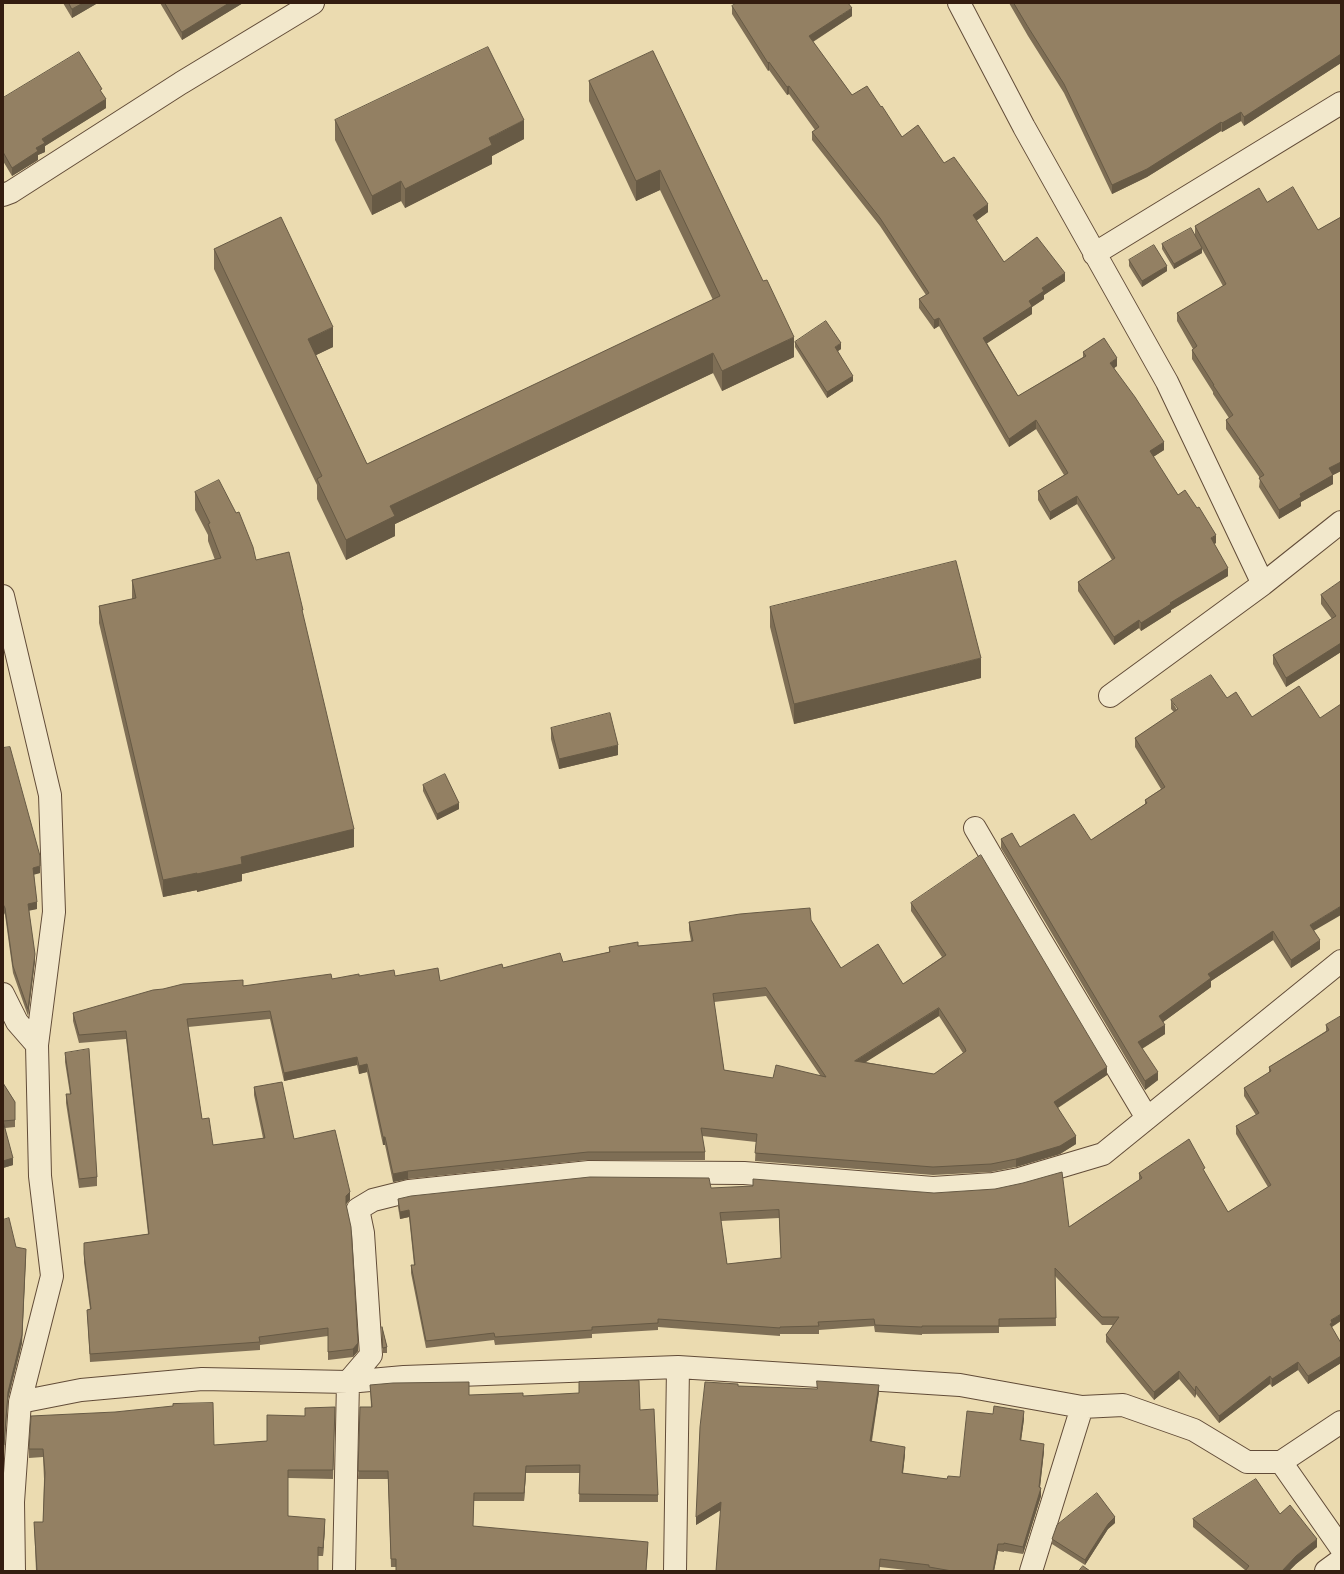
<!DOCTYPE html>
<html>
<head>
<meta charset="utf-8">
<style>
  body { margin:0 }
  #map { position:relative; width:1344px; height:1574px; overflow:hidden; background:#ebdbb0; font-family:Cardo,serif }
  canvas { display:block }
  .frame { position:absolute; inset:0; border:4px solid #341d10; pointer-events:none }
</style>
</head>
<body>
<div id="map">
<canvas width="1344" height="1574"></canvas>
<div class="frame"></div>
</div>
<script>
const c = document.querySelector('canvas').getContext('2d');
c.lineJoin = 'round';
function trace(path, color, width, dash) { c.strokeStyle = color; c.lineWidth = width; c.lineCap = dash ? 'butt' : 'round'; c.setLineDash(dash || []); c.stroke(path); }
function fillPath(path, color) { c.fillStyle = color; c.fill(path, 'evenodd'); }
const street = new Path2D(`
  M959,3l65,124 143,255 96,202
  M3,195l8,-3 170,-109 132,-80
  M1094,254l247,-151
  M3,596l47,199 4,117 -17,133 3,131 12,100 -32,126 -7,100 1,69
  M1110,696l153,-112 78,-62
  M975,828l56,96 116,194
  M3,994l14,28 20,23
  M20,1402l61,-12 121,-11 146,3 56,-5 274,-10 282,18 122,22 41,-2 71,25 53,32h34l60,-40
  M1281,1462l60,86
  M344,1571l4,-189 23,-27 -8,-122 -5,-24 15,-9 36,-9 180,-19 155,1 189,15 60,-4 26,-5 84,-25 238,-193
  M675,1571l3,-204
  M1031,1571l51,-164
  M1326,1571l15,-11`);
trace(street, '#624c38', 24);
trace(street, '#f2e8cc', 22);
fillPath(new Path2D(`
  M63,3h33v1l-24,14z
  M160,3h83l-61,37z
  M1009,3h332v60l-97,63 -3,-5 -19,11 -1,-1 -74,46 -35,17 -48,-101 -36,-57z
  M732,6l120,10 -39,26 39,53 29,12 21,30 42,26 44,49 -12,9 28,41 61,19 -21,14v4l-12,8v7l-45,29 31,53 65,-39v-5l34,14 -3,2 50,82 -11,7 25,38 38,48 -2,1 14,32 -57,34v2l-30,19 -2,-3 -25,17 -36,-54v-9l34,-22 -35,-56 -27,16 -12,-20v-9l26,-16 -28,-46 -27,18 -70,-121 -5,3 -15,-21v-9l7,-4 -46,-69 -68,-86v-8l3,-2 -26,-36 -2,1 -18,-25 -1,1 -36,-57z
  M653,51l141,306 -72,34 -9,-18 -318,151v12l-49,24 -29,-61v-14l-103,-216v-20l119,98 -17,8 51,109 346,-164 -53,-110 -24,11 -47,-100v-20z
  M102,93l4,15 -61,38v6l-7,3v5l-26,16 -9,-15v-63z
  M335,120l189,19 -32,17v8l-87,44 -4,-7 -29,14 -37,-75z
  M1267,202l51,28 23,-13v254l-8,4v9l-32,18v4l-22,13 -20,-32 1,-9 -34,-49v-9l3,-2 -16,-24v-2l-21,-33v-9l1,-1 -16,-28v-8l46,-27 -21,-37v4l-28,16 -12,-20v-5l33,-9v-9z
  M1129,260l38,11 -25,16 -13,-21z
  M795,342l46,7 -3,2 15,30 -26,17 -32,-51z
  M195,492l61,68 47,56 51,231 -112,27v7l-45,11v-2l-34,7 -64,-274v-17l33,-7v-19l83,-20 -7,-19v-6l-13,-25z
  M1341,581v71l-55,35 -13,-23v-9l59,-36 -11,-15v-9z
  M770,607l211,71 -187,46 -24,-97z
  M1171,700l143,231 6,18 -29,19 -18,-28 -62,41v6l-48,35 2,12 -23,15 16,31 -13,10 -144,-242v-9l19,8 71,-7 54,-36v-4l16,-11 -26,-42v-9l39,-26 -3,-3z
  M551,728l67,27 -59,14 -8,-30z
  M3,748l37,125 -6,1 3,35 -8,1 6,51 -7,55 -15,-43 -8,-58 -2,-4z
  M423,785l36,24 -22,11 -14,-29z
  M911,903l196,172 -49,33 18,36 -16,10 -44,13 -25,5 -58,3 -178,-14 1,-19 -54,-6 3,16v8h-117l-180,19 -15,3 -8,-37h-2l-16,-73 -8,2 -2,-9 -73,16 -14,-62 -82,8 14,92 11,26 50,-7 -9,-43v-8l40,52 56,61 -4,4v2l12,145 -5,6 -25,3v-24l-68,9v5l-170,12 -3,-52 3,-1 -6,-47v-19l64,-9 -22,-195 -47,4 -6,-22v-8l170,-27 89,-7 27,-3h36l45,5 63,-13 60,-6 46,-10v-5l29,-1 53,-5 -2,-11v-8l122,-2 30,48 62,16 39,-27 -31,-46zM766,996l54,79 -47,3 -49,-8 -10,-68zM939,1016l24,37 -29,21 -69,-12z
  M1341,1016l-9,311v1l9,15v20l-33,21 -10,-14 -26,17 -2,-3 -51,39 -23,-29 -1,4 -16,-19 -25,21 -48,-58v-7l7,-10h-11l-47,-49 1,50 -57,1v6l-77,1v1l-47,-3 -1,-6 -55,4v4h-39v2l-122,-9v3l-66,4v4l-97,7 -1,-5 -68,8 -15,-75v-8h3l-5,-48 -9,2 -2,-12v-8l313,-11 358,39 70,-47v-7h66l23,39 40,-25 -32,-53v-8l20,-11 -12,-19v-8l25,-15v-6l57,-36v-6zM779,1218l2,40 -54,6 -6,-43z
  M65,1053l32,124v9l-18,2 -13,-85v-9h4l-5,-32z
  M3,1083l12,19v25l-10,1 8,37 -10,3z
  M3,1220l13,27 10,9 -4,87 -14,56 -4,53h-1z
  M382,1327l5,20v6h-4z
  M370,1385l99,10 54,1 117,14 18,85v7h-79l1,-29h-54l-2,28h-50l-1,25 175,24 -2,21h-250v-4h-5l-3,-88h-30l2,-72h11z
  M738,1386l141,6 -7,49 33,13 -2,19 44,6 13,-2 64,-58 -3,21 23,11 -4,37 1,8 -18,58 -19,-3v1l-6,-1 -4,20h-79l-35,-4 -160,-57 -24,15z
  M335,1407l-2,72 -45,-1v38l37,11 -2,29h-5v15h-282l-2,-49h9l1,-43 -1,-22 -14,1v-9l185,-4 53,-4 38,-25z
  M1280,1514l37,33 -21,17 -7,7h-44v-1l-52,-43v-8z
  M1115,1523l-7,6 -23,36 -33,-21v-5z`), '#7e6e55');
fillPath(new Path2D(`
  M83,3h13v1l-24,14v-9z
  M229,3h14l-61,37v-8z
  M852,8v8l-43,28v-8z
  M1341,54v9l-97,63v-9z
  M769,62v8l-1,1v-8z
  M789,86v8l-2,1v-8z
  M106,99v9l-61,38v6l-7,3v5l-26,16v-8l24,-20 6,-9z
  M1241,112v9l-19,11v-9z
  M524,120v19l-32,17v8l-87,44v-19l84,-51z
  M1221,122v9l-74,46 -35,17v-9z
  M660,170v20l-24,11v-20z
  M401,181v20l-29,14v-19z
  M988,204v8l-15,11v-8z
  M1202,248v5l-28,16v-5z
  M1167,266v5l-25,16v-6z
  M1065,273v8l-21,14v4l-12,8v7l-49,32v-8l46,-37 13,-13z
  M939,318v8l-5,3v-9z
  M333,327v20l-25,12v-20z
  M794,337v20l-72,34v-20z
  M841,343v6l-6,4v-6z
  M713,353v20l-318,151v12l-49,24v-20l44,-34z
  M1117,358v8l-7,5v-8z
  M853,376v5l-26,17v-6z
  M1036,420v9l-27,18v-8z
  M1164,442v8l-14,9v-8z
  M1341,462v9l-8,4v9l-32,18v4l-22,13v-9l21,-16 29,-26z
  M1077,496v8l-27,16v-8z
  M1216,535v8l-5,3v-8z
  M1228,568v8l-57,34v2l-30,19v-8l29,-20z
  M1139,620v8l-25,17v-8z
  M1341,643v9l-55,35v-9z
  M981,658v20l-187,46v-20z
  M618,745v10l-59,14v-10z
  M459,803v6l-22,11v-6z
  M354,829v18l-112,27v7l-45,11v-18l44,-17z
  M40,866v7l-7,2v-7z
  M197,873v17l-34,7v-17z
  M37,902v7l-9,2v-7z
  M1341,906v9l-31,18v-8z
  M1273,931v9l-62,41v6l-52,38v-9l49,-42z
  M1320,940v9l-29,19v-8z
  M35,954v7l-7,55v-7z
  M939,1008v8l-84,53v-8z
  M1165,1025v9l-27,17v-9z
  M357,1057v8l-73,16v-8z
  M367,1064v8l-8,2v-8z
  M1107,1067v8l-53,35v-8z
  M1158,1072v8l-13,10v-9z
  M1076,1136v8l-16,10 -44,13v-8z
  M383,1137h2v8h-2z
  M13,1158v7l-10,3v-7z
  M408,1171v8l-15,3v-8z
  M350,1192v8l-4,4v8v-16z
  M409,1210v7l-9,2v-7z
  M26,1249l-4,94 -14,56 -4,53 4,-60z
  M1341,1314v7l-9,6v3l-2,-6 1,-4z
  M358,1343v8l-5,6v-8z
  M1341,1356v7l-33,21v-8z
  M1298,1362v8l-26,17v-8z
  M1179,1371v8l-25,21v-8z
  M1270,1376v8l-51,39v-7z
  M879,1385v7l-9,57v-8z
  M1196,1386v8l-1,4v-7z
  M1024,1411v8l-4,29v-8z
  M1044,1444v7l-5,44v-8z
  M905,1447v7l-3,27v-8z
  M526,1466v7l-2,28v-8z
  M1041,1488v8l-18,58v-7z
  M721,1502v8l-25,15v-8z
  M1115,1517v6l-7,6 -23,36v-5l23,-36z
  M325,1519v8l-2,29v-8z
  M1317,1539v8l-21,17 -7,7h-7l14,-15z
  M998,1544v7l-4,20h-1z`), '#675a45');
const building = new Path2D(`
  M69,3h14l-11,6z
  M165,3h64l-47,29z
  M737,3h111l4,5 -43,28 43,59 15,-9 14,21 1,-1 20,31 16,-12 26,38 10,-6 34,47 -15,11 31,47 33,-25 28,36 -23,15 2,3 -15,10 3,5 -49,32 35,58 68,-40 -3,-4 21,-14 13,20 -7,5 25,34 29,45 -14,9 28,44 7,-5 12,18 2,-1 17,28 -5,3 17,30 -58,35 1,1 -30,19 -2,-3 -25,17 -36,-55 37,-24 -38,-62 -27,16 -12,-21 30,-18 -32,-53 -27,19 -70,-121 -5,2 -15,-21 10,-6 -49,-75 -68,-86 7,-5 -30,-41 -2,1 -18,-25 -1,1 -36,-57z
  M1014,3h327v51l-97,63 -3,-5 -19,11 -1,-1 -74,47 -35,16 -48,-101 -36,-57z
  M488,47l36,73 -35,18 3,7 -87,44 -4,-8 -29,15 -37,-76z
  M653,51l110,230 4,-1 27,57 -72,34 -9,-18 -323,153 5,10 -49,24 -29,-61 5,-3 -108,-227 67,-32 52,110 -25,12 59,125 353,-168 -60,-126 -24,11 -47,-100z
  M79,52l23,37 -2,1 6,9 -64,40 3,4 -9,5 2,3 -26,17 -9,-16v-54z
  M1293,187l25,43 23,-13v245l-12,6 4,7 -33,19 1,3 -22,13 -20,-32 5,-3 -38,-55 7,-5 -20,-30h1l-22,-35 5,-4 -20,-33 49,-29 -31,-58 64,-38 8,14z
  M1191,228l11,20 -28,16 -12,-20z
  M1154,245l13,21 -25,15 -13,-21z
  M826,321l15,22 -6,4 18,29 -26,16 -32,-50z
  M219,480l17,33 3,-1 14,35 3,13 33,-8 14,58h-1l52,219 -113,28 1,7 -45,10v-1l-34,7 -64,-274 37,-8 -4,-18 89,-22 -13,-34 2,-1 -15,-31z
  M956,561l25,97 -187,46 -24,-97z
  M1341,581v62l-55,35 -13,-23 63,-39 -15,-21z
  M1211,675l16,23 9,-6 16,25 47,-31 21,32 21,-14v202l-31,19 10,15 -29,20 -18,-29 -65,43 3,4 -52,38 6,9 -27,17 20,30 -13,9 -144,-242 11,-6 8,14 54,-33 17,26 56,-37 -2,-3 20,-13 -30,-49 43,-29 -7,-9z
  M610,713l8,32 -59,14 -8,-31z
  M10,747l30,109v10l-7,2 4,34 -9,2 7,50 -7,55 -15,-43 -8,-58 -2,-4v-156z
  M445,774l14,29 -22,11 -14,-29z
  M981,855l126,212 -53,35 22,34 -16,10 -44,13 -25,5 -58,3 -178,-14 2,-19 -56,-6 4,24h-117l-180,19 -15,3 -8,-37h-2l-16,-73 -8,2 -2,-9 -73,16 -14,-62 -83,8 15,100 7,-1 4,27 52,-7 -11,-51 28,-5 12,57 41,-9 15,62 -4,4v8l5,23 7,116 -5,6 -25,3v-24l-69,9 1,5 -170,12 -3,-44 4,-1 -7,-55v-11l65,-9 -23,-203 -47,4 -6,-22 80,-23 10,-1 20,-5 60,-4v6l88,-12 1,5 27,-5v2l35,-6 1,6 43,-8 2,13 62,-17 1,4 57,-15 3,9 47,-10 -1,-5 29,-5v4l55,-5 -4,-19 51,-8 70,-6 1,12 30,48 37,-24 25,40 43,-29 -35,-52zM766,988l60,89 -50,-12 -3,13 -49,-8 -11,-76zM939,1008l26,40 1,3 -32,23 -79,-13z
  M1341,1016v298l-10,6 1,3 -2,1 11,19v13l-33,20 -10,-14 -26,17 -2,-3 -51,40 -23,-30 -1,5 -16,-20 -25,21 -48,-57 13,-18h-17l-47,-49 1,50 -57,1v7h-77v1l-47,-2 -1,-6 -56,3 1,4 -39,1v1l-122,-9v4l-66,4v3l-97,7 -1,-4 -68,8 -15,-76h4l-6,-55 -9,2 -2,-13 13,-3 179,-19 119,1 2,10 42,-2v-7l181,14 61,-4 28,-6 39,-11 7,55 73,-49 -3,-5 50,-34 16,29 -2,1 25,43 43,-27 -35,-59 23,-13 -15,-25 27,-17 -2,-4 60,-37 -3,-5zM779,1210l2,48 -54,6 -7,-51z
  M89,1049l8,128 -18,2 -13,-85h5l-6,-41z
  M3,1083l12,19v18l-12,1z
  M3,1121l10,37 -10,3z
  M9,1218l7,29 10,2 -4,86 -14,57 -4,53h-1v-225z
  M382,1327l5,20 -4,1z
  M639,1381l1,29 14,-1 4,86 -79,-1 1,-29 -54,1 -2,27h-50l-1,33 175,16 -2,29h-250v-12h-5l-3,-88h-30l2,-64h12l-2,-22 23,-2 76,-1v13l54,-2v3l56,-3v-11z
  M817,1381l62,4 -9,56 35,6 -3,26 45,6 1,-3 12,1 7,-66 26,3 1,-8 30,5 -4,29 24,4 -5,43 2,1 -18,59 -19,-4v1h-6l-5,27h-41l-23,-4v-2l-49,-6 -1,12h-163l5,-69 -25,15 4,-90 5,-45 33,2v2l79,3z
  M213,1403l1,42 53,-4v-26l38,1v-8l30,-1 -2,63h-45v46l37,3 -2,29 -5,-1v24h-281l-3,-49h9l2,-49 -2,-24h-14l2,-33 84,-4 58,-6v-2z
  M1256,1479l24,35 10,-9 27,34 -21,17 -14,15h-37l4,-5 -56,-47z
  M1097,1493l18,24 -7,7 -23,36 -33,-21 5,-14z
  M1083,1566l7,5h-11z`);
fillPath(building, '#938063');
trace(building, '#675a45', 1);
</script>
</body>
</html>
